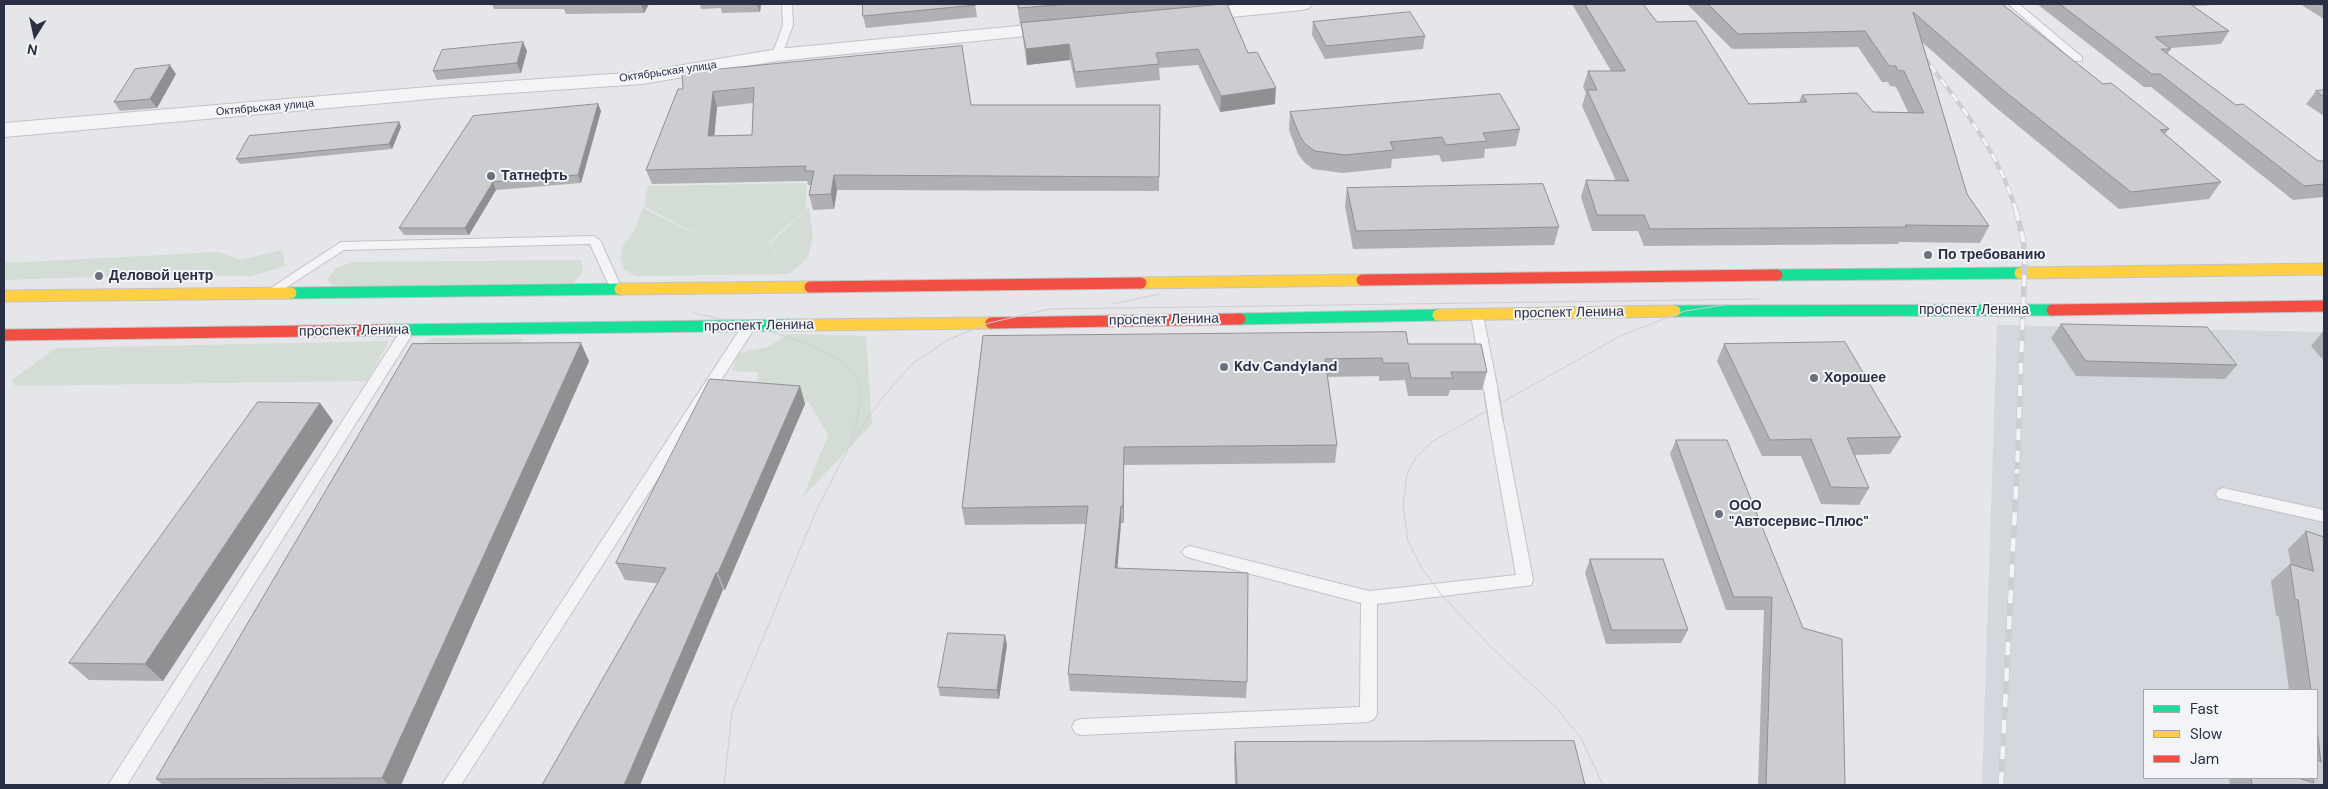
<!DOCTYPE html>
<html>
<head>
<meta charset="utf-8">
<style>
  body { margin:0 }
  #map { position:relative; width:2328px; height:789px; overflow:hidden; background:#e5e6e9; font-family:"DM Sans",sans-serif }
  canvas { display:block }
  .frame { position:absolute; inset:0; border:5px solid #2a2f44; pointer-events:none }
  .legend { position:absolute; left:2143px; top:689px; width:175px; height:90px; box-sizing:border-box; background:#f3f4f8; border:1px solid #a3a5b0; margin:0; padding:6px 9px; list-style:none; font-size:15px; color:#2a2f44 }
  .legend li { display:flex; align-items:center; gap:10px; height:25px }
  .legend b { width:25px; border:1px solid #a3a5b0 }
  .north { position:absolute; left:10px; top:10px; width:50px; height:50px; -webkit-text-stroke:4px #f3f4f8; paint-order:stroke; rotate:190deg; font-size:14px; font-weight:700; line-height:20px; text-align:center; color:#2a2f44 }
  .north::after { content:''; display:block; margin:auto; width:18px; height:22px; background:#2a2f44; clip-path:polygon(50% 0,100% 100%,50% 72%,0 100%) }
</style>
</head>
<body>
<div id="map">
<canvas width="2328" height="789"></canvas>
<div class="frame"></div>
<ul class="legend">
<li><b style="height:6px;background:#16e098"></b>Fast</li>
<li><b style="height:6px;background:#ffcf43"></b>Slow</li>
<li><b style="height:6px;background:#f24e42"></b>Jam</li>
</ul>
<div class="north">N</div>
</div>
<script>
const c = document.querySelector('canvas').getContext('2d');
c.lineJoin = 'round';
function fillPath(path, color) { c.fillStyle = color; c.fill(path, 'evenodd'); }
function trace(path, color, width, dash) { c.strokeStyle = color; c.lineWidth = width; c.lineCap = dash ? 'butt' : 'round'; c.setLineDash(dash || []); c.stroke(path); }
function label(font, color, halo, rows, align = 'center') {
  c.font = font + ' "DM Sans",sans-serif'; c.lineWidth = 4; c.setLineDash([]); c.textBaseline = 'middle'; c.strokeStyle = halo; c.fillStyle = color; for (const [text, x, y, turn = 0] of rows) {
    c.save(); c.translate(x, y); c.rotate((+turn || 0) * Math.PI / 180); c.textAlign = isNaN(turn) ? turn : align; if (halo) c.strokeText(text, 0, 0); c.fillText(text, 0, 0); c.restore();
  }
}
fillPath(new Path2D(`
  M1997,325l327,7v453h-342zM2144,690h173v88h-173z`), '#d5d7de');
fillPath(new Path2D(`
  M807,183l-2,27 -38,34 3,-1 11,25 -10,-25 38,-36 4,30 -5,20 -11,5 11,-4 -19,16 -153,2 -11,-6 -6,-13h3l-1,-8 12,-16 10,-25 71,35 -70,-37 4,-20z
  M282,250l3,16 -34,10h-126l-121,4 1,-17 214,-11 21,8z
  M581,260l2,12 -10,11 -240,3 -6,-6 9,-12 17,-6z
  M788,334l78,2 6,88 -69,73 25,-62 -19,-33 -54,-5 3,-25 -26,-1 6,-18 30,-6z
  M432,338l92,1 -16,17 -97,-6z
  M389,341l-22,40 -352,5 -3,-6 44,-32z`), '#d3ddd5');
const lane = new Path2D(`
  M782,4h10l1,21 -11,30 -5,3 -5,-3 11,-30z
  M2008,4h11l63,53v4h-8z
  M594,236l6,4 22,49 -2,3h-8l-22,-48 -246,6 -71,46h-8l-2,-3 78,-51z
  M1477,311l6,4 15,76 -2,3h-10l-2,-3 -13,-76z
  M749,322l5,1 2,3 -2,3 -293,456h-19l302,-462z
  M408,326l7,4 -2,3 -286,452h-19l295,-458z
  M1496,417l5,1 2,4 30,158 -2,5 -6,1 -148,18v110l-3,5 -6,3 -287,13 -6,-2 -3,-6 3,-6 6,-2 279,-12 1,-104 -171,-45 -5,-2 -3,-4 3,-4 5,-2 179,45 147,-16 -27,-153 2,-4z
  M2223,488l101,22v12l-106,-24 -2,-4 2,-4z`);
const street = new Path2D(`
  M1246,4h66l-3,4 -7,2 -111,11 -7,-2 -3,-4 3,-4 7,-2z
  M1059,22l7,2 3,4 -3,4 -289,29 -135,23 -190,13 -448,40v-14l448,-38 190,-13 135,-23z`);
const fast = new Path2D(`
  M1777,275l243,-2
  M291,293l329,-4
  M1675,311l377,-1
  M1240,319l198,-4
  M390,330l410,-5`);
const slow = new Path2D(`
  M2020,273l304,-4
  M1141,283l221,-3
  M620,289l190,-2
  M4,296l287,-3
  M1438,315l237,-4
  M800,325l191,-2`);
const jam = new Path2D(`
  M1362,280l415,-5
  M810,287l331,-4
  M2052,310l272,-4
  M991,323l249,-4
  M4,335l386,-5`);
trace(lane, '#c2c3c7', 2);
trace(street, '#c2c3c7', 2);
trace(fast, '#c2c3c7', 13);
trace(slow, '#c2c3c7', 13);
trace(jam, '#c2c3c7', 13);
fillPath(lane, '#f4f4f6');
fillPath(street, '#f4f4f6');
trace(fast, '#16e098', 11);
trace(slow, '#ffcf43', 11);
trace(jam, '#f24e42', 11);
trace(new Path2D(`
  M1113,304l46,-10
  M694,313c36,8 150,31 164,67 6,18 -2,40 -6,57
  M724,785l8,-73 84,-201 36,-70 31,-44 30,-34 35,-23 41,-17 61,-14 709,-10
  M1603,785l-22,-47 -25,-31 -66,-61 -50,-53 -19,-26 -13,-26 -5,-36 4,-31 9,-17 17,-16 189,-106 63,-24 39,-6`), '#cdced1', 1);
const railFar2 = new Path2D(`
  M1919,51c38,49 80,100 97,160`);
const railFar1 = new Path2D(`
  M2016,210l7,29 2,21 -8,210`);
const rail = new Path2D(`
  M2001,785l16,-316`);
trace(railFar2, '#cdced1', 4.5);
trace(railFar1, '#cdced1', 5.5);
trace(rail, '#cdced1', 6);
trace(railFar2, '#f3f4f8', 3, [9]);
trace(railFar1, '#f3f4f8', 4, [11]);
trace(rail, '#f3f4f8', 4.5, [13]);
const laneBridge = new Path2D(`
  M1491,391l5,31`);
trace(laneBridge, '#c2c3c7', 16, []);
trace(laneBridge, '#f4f4f6', 13);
fillPath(new Path2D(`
  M492,4h157l-5,9 -78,1 -2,-5h-70z
  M700,4h61l-1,8 -38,1 -1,-5 -20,1z
  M975,4l2,13 -111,11 -3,-12z
  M1017,4h203l55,100 -55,8 -22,-47 -39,3 1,12 -84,8 -6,-28 -43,5 -4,-26 -2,-15h-1z
  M1572,4h71l14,18 92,82 50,-2 3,-7 71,17h35l-12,-25 -6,-1 -2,-4h-6l-24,-35 -126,2 -45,-45h315l101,80 66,45 -4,5 56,48 -12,17 -90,10 -125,-103 -72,-64 45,152 22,32 -9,17 -81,-1 -1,2 -254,2 -6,-15h-46l-11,-34 5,-17 30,1 -34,-75 4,-13 -3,-6 5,-16h23z
  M2037,4h195l-39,2 36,25 -8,13 -51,4 1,1 -4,5 69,51 82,56h6v36l-31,3 -142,-113h-7z
  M2300,4h24v15z
  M1313,22l112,14 -2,13 -98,10 -13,-24z
  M523,42l4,9 -6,22 -84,7 -4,-9z
  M682,73l289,32h189l-1,86 -322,-1 -3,19 -21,1 -4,-15 2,-10h-3l-1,-4 -155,3 -6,-14 37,-81zM753,103l-1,32 -38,1 3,-29z
  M176,74l-19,34 -37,3 -6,-9z
  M2324,90v26l-18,-12 10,-13z
  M598,104l3,7 -20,72 -85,7 -27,45h-65l-5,-7z
  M1290,112l230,17 -4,17 -31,3 -1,9 -42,4 -3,-7 -47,4 -1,9 -48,5 -30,-4 -9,-7 -6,-8 -9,-24z
  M399,122l2,5 -9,22 -152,15 -4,-5z
  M1347,188l212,39 -5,18 -201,4 -8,-43z
  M2061,324l176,41 -12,14 -149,-3 -25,-38z
  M2324,330v31l-13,-15z
  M983,336l425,8 79,28 -5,18h-32l-2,6h-40l-3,-16 -26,1v-5l-52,1 10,68 -2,18 -211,2v58h-3l-4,45 130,114 -1,16 -176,-7 -2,-17 18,-150 -121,1 -3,-17z
  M1724,344l177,93 -11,17 -35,1 14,33 -10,17 -38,-1 -20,-48h-39l-45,-95z
  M589,361l-188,424h-238l-7,-6z
  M800,386l5,18 -80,186 -100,-10 -9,-17z
  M320,403l13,18 -170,260 -74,-1 -20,-17z
  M1676,440h51l118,345h-87l6,-175h-38l-56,-156z
  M2306,531l18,6v248h-94l-1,-7h88v-88h-28l-10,-73 -3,-2 -5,-34 19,-17h1l-3,-15z
  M1590,559l98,71 -7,13 -75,1 -21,-71z
  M1007,645l-8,54 -59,-3 -2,-9z
  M1235,742l350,43h-350l-1,-27z`), '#afb0b4');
fillPath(new Path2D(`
  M641,4h8l-5,9z
  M757,4h4l-1,8z
  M523,42l4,9 -6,22 -4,-10z
  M1069,44l1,16 -43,5 -1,-16z
  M170,65l6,9 -19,34 -7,-9z
  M1276,88l-1,16 -55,8 1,-16z
  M713,92l4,15 -4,43 -5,-14z
  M598,104l3,7 -20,72 -3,-8z
  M399,122l2,5 -9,22 -3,-5z
  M834,175l3,15 -3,19 -3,-15z
  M493,182l3,8 -27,45 -4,-7z
  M581,343l8,18 -188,424h-13l-6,-7z
  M800,386l5,18 -80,186 -7,-17z
  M320,403l13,18 -170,260 -18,-17z
  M1124,447v76l-1,-17z
  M1121,506v17l-5,62 -1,-17z
  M716,573l7,17 -83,195h-16z
  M1005,635l2,10 -8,54 -2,-9z`), '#8f9092');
const building = new Path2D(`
  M863,4h112l1,1 -113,11z
  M1018,4h51l-50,4z
  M1227,4l21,49 9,-1 19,36 -55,8 -23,-47 -42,4 3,11 -84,8 -6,-28 -43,5 -5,-26z
  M1585,4h58l14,18 39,-1 53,83 58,-2 -5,-7 55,-2 16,19 51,1 -20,-42 -7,-1 -1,-4h-7l-24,-35 -127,3 -30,-30h294l101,80 8,-1 58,46 -9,1 61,52 -90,10 -128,-102 -90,-78 54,182 22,32 -84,-1 2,2 -257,2 -6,-14h-47l-11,-35 43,1 -42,-91h10l-9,-19h37z
  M2060,4h130l39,27 -74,6 16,12h-10l75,56 7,-1 75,57h6v23l-20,2 -144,-112h-8z
  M1410,12l15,24 -99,10 -13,-24z
  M523,42l-6,21 -84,8 9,-21z
  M962,46l9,59h189l-1,72 -325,-2 -3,19 -22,1 5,-24h-9l1,-5 -160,4 32,-81h5l-1,-16zM754,88l-2,47 -44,1 5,-44z
  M170,65l-20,34 -36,3 21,-33z
  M2324,90v7l-8,-6z
  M1500,94l20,35 -37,4 4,8 -41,4 -4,-8 -52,5 4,8 -49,5 -30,-4 -10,-7 -5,-8 -10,-24z
  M598,104l-20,71 -85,7 -28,46h-66l74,-112z
  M399,122l-10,22 -153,15 13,-23z
  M1543,184l16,43 -203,4 -9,-43z
  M2061,324l146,3 30,38 -151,-4z
  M1406,332l2,12h73l6,28h-36l2,6h-42l-3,-15h-25l-1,-5 -57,1 12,86 -213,2 -1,59h-2l-6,62 133,5 -1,109 -179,-8 20,-168 -126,2 21,-172z
  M1845,342l56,95 -54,1 22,50 -38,-1 -20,-48 -41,1 -46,-96z
  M581,343l-199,435 -226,1 256,-435z
  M710,379l90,7 -82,187h-2l-92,212h-82l124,-217 -50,-5z
  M258,402l62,1 -175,261 -76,-1z
  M1676,440h51l76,188 39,11 3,146h-79l6,-188h-38z
  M2306,531l18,6v248h-72l-1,-7h47l16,5 -1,-5h4v-18l4,2 -4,-32v-40h-6l-13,-90 -3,-1 -5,-35 23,7z
  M1590,559h73l25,71h-76z
  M948,633l57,2 -8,55 -59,-3z
  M1574,741l11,44h-348l-2,-43z`);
fillPath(building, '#cccdd1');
trace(building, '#8f9092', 1);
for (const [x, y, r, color] of [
  [491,176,5,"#6b6f7e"],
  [1928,255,5,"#6b6f7e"],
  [99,276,5,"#6b6f7e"],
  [1224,367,5,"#6b6f7e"],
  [1814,378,5,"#6b6f7e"],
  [1719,514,5,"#6b6f7e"]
]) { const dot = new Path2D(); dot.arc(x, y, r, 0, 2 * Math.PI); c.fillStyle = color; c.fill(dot); trace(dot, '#f3f4f8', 2); }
label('11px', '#2a2f44', '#f3f4f8', [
  ["Октябрьская улица",668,72,-8],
  ["Октябрьская улица",265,108,-5]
]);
label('bold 14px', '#2a2f44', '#f3f4f8', [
  ["Татнефть",501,176],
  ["По требованию",1938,255],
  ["Деловой центр",109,276],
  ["Kdv Candyland",1234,367],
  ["Хорошее",1824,378],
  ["ООО",1729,506],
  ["\"Автосервис-Плюс\"",1729,522]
], 'left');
label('14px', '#2a2f44', '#f3f4f8', [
  ["проспект Ленина",1974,310],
  ["проспект Ленина",1569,313,-1],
  ["проспект Ленина",1164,320,-1],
  ["проспект Ленина",759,326,-1],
  ["проспект Ленина",354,331,-1]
]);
</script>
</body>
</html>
